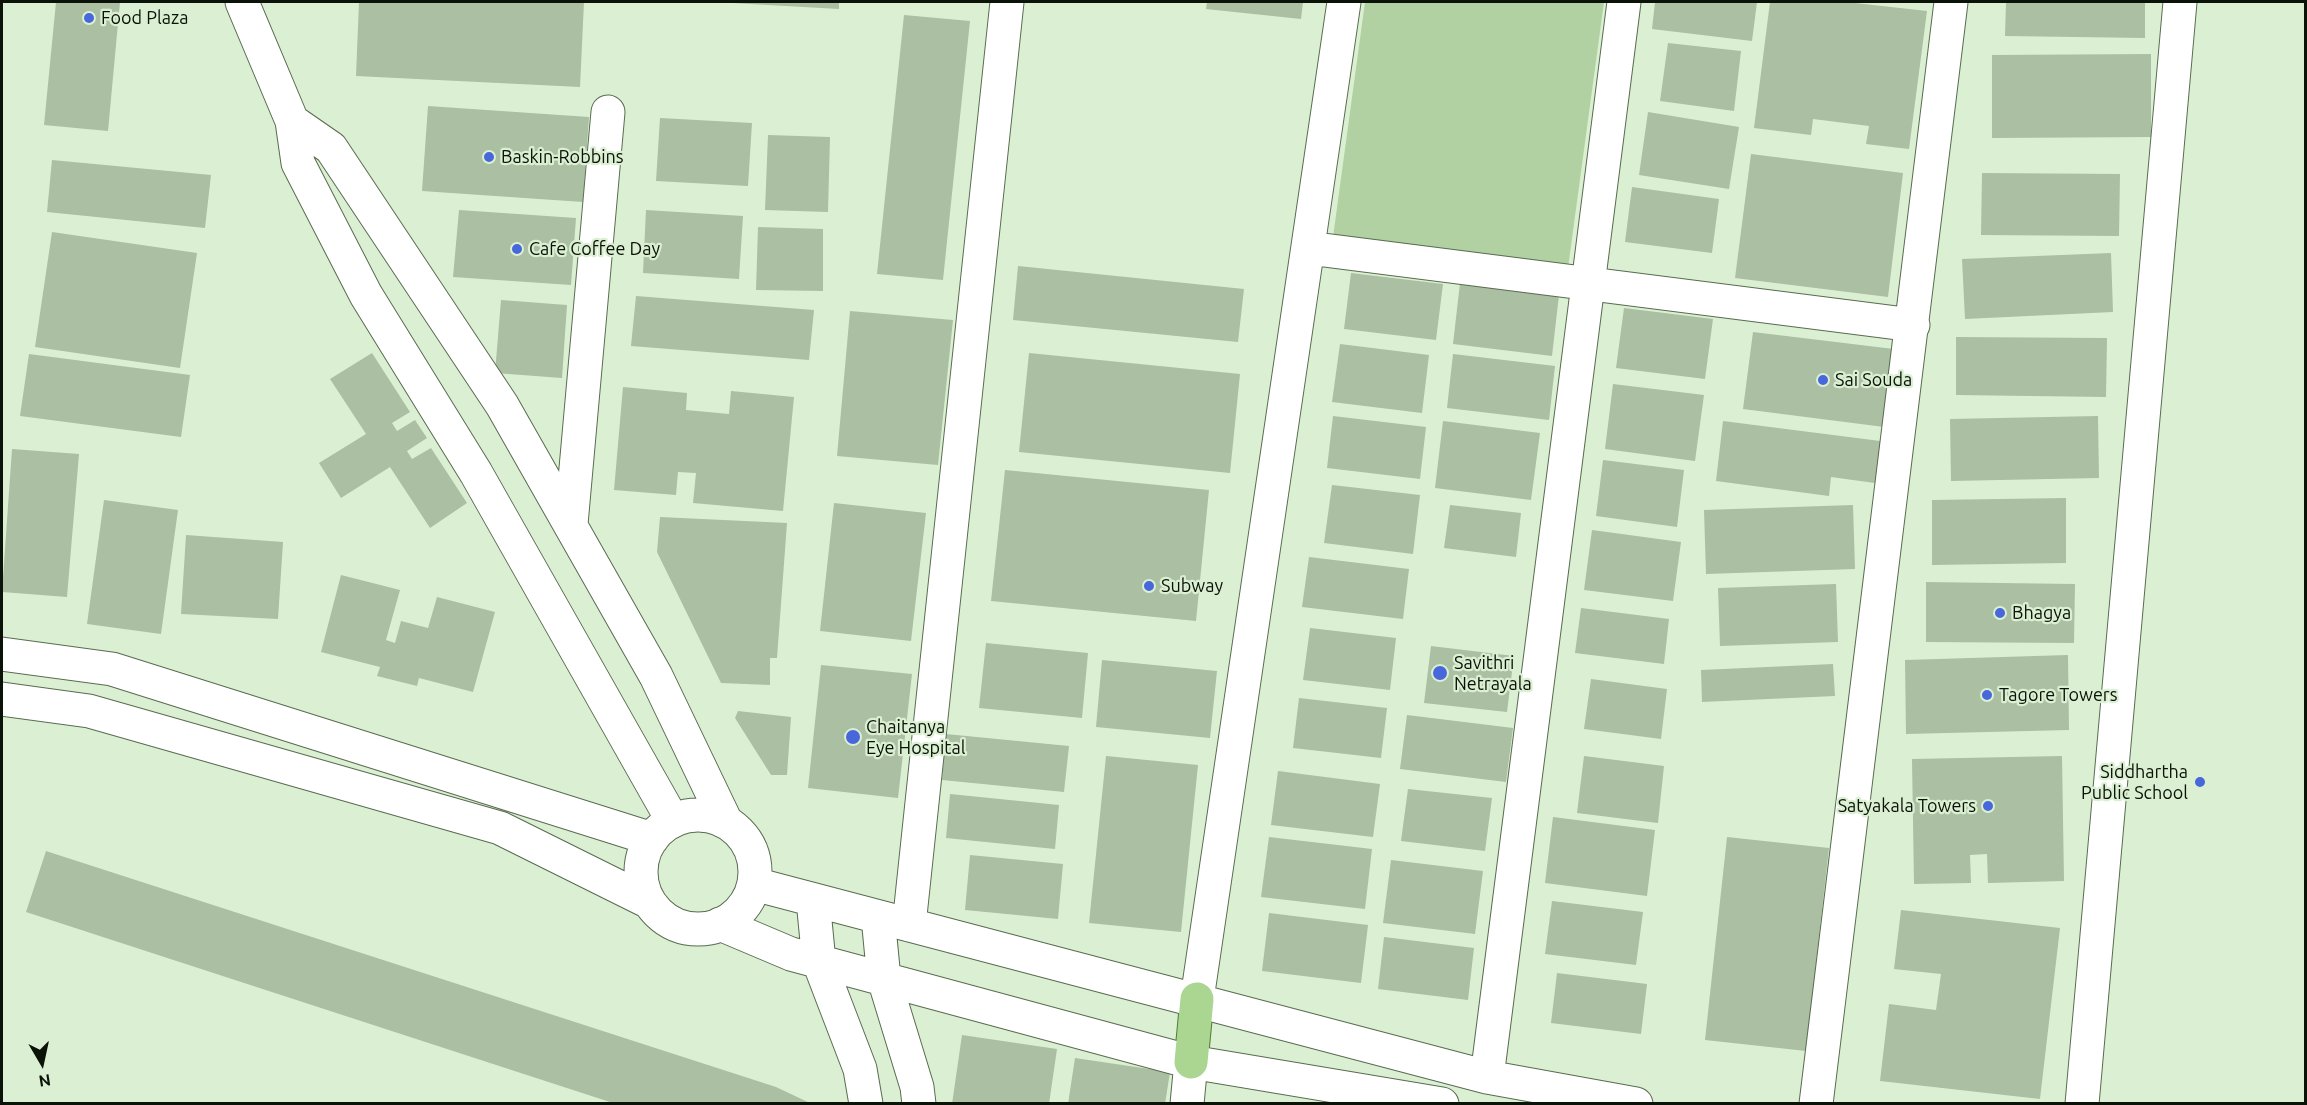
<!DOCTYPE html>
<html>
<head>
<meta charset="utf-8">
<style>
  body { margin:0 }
  #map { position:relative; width:2307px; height:1105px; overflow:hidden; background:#dbf0d2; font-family:Ubuntu,sans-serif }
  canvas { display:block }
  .frame { position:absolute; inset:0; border:3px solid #0b1208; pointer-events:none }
  .north { position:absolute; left:12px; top:1033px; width:60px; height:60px; -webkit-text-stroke:4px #dbf0d2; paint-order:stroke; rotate:171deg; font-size:16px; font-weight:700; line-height:24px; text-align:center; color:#0b1208 }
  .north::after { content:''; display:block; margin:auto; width:21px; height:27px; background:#0b1208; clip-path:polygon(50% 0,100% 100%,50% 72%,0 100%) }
</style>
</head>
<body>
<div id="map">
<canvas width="2307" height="1105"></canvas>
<div class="frame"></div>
<div class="north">N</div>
</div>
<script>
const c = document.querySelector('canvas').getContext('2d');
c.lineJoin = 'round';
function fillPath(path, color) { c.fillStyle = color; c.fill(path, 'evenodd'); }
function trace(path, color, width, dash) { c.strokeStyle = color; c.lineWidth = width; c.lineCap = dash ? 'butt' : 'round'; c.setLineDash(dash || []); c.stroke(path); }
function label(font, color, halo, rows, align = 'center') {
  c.font = font + ' Ubuntu,sans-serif'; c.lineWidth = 4.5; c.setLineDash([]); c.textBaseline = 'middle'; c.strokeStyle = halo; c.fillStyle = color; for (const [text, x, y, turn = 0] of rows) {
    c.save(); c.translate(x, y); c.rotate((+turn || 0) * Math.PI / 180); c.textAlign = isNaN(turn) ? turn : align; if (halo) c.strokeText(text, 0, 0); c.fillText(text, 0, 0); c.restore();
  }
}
fillPath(new Path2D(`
  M1365,2h239l-36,266 -235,-31z`), '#b1d1a2');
fillPath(new Path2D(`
  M56,2h64l-12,129 -64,-6z
  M359,2h225l-4,85 -224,-11z
  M732,2h107v7l-107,-6z
  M1207,2h96l-2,17 -95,-10z
  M1655,2h102l-5,39 -100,-12z
  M1770,2h76l81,9 -18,138 -43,-5 3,-18 -56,-7 -2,16 -57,-7z
  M2006,2h139v36l-140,-2z
  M904,15l66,6 -27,259 -66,-6z
  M1668,43l73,8 -7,60 -74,-10z
  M2151,54v83l-159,1v-83z
  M428,106l161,11 -6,85 -161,-11z
  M1648,112l91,15 -10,62 -90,-14z
  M660,118l92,5 -4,63 -92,-5z
  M768,135l62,2 -2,75 -63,-2z
  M1751,154l152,19 -15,124 -153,-19z
  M52,160l159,15 -6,53 -158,-16z
  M1982,173l138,1 -1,62 -138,-1z
  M1632,187l87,12 -7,54 -87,-11z
  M459,210l117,8 -5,67 -118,-8z
  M646,210l97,6 -4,63 -96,-6z
  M758,227l65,2v62l-67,-1z
  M52,232l145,21 -17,115 -145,-21z
  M2111,253l2,59 -148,7 -3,-60z
  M1018,266l226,23 -6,53 -225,-22z
  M1351,273l92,11 -7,56 -92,-11z
  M1460,283l99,12 -7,61 -99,-12z
  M636,296l178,14 -5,50 -178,-14z
  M501,300l66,5 -5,73 -67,-5z
  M1624,308l89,11 -8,60 -89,-11z
  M850,311l103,9 -15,145 -101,-9z
  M1753,332l149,18 -10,78 -149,-19z
  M1956,337l151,1 -1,59 -150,-2z
  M1340,344l89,11 -7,58 -90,-11z
  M372,353l38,59 -18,11 5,8 18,-11 12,18 -20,13 5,8 19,-11 36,55 -37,25 -40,-61 -49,31 -22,-35 47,-29 -36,-55z
  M1029,353l211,21 -10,99 -211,-21z
  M29,354l161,21 -9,62 -161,-21z
  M1453,354l102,12 -6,54 -102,-12z
  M1613,384l91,11 -9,66 -90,-12z
  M623,387l64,6 -1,17 43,4 2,-23 63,6 -11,114 -90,-8 3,-30 -18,-1 -2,23 -62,-5z
  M1333,416l93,11 -6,52 -93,-11z
  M2098,416l1,62 -148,3 -1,-62z
  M1443,421l97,12 -9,67 -96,-12z
  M1723,421l165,21 -6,42 -51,-7 -2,19 -113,-15z
  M12,449l67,5 -12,143 -65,-5z
  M1603,460l81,10 -7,57 -81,-11z
  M1005,470l204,20 -13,131 -205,-20z
  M1332,485l88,10 -7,59 -89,-11z
  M2066,498v65l-134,2v-65z
  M104,500l74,10 -17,124 -74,-10z
  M834,503l92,10 -15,128 -91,-10z
  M1450,505l71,8 -5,44 -72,-9z
  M1853,505l2,64 -149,5 -2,-64z
  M660,517l127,6 -10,135h-7v27l-49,-2 -64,-131z
  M1592,530l89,12 -8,59 -89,-11z
  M186,535l97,7 -5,77 -97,-5z
  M1309,557l100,12 -6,50 -101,-12z
  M341,575l59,15 -14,50 9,3 6,-22 27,7 9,-31 58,15 -22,80 -54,-14 -2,8 -40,-10 3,-9 -59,-15z
  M1926,582l149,2 -1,59 -148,-1z
  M1836,584l2,58 -118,4 -2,-58z
  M1581,608l88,11 -5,45 -89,-11z
  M1310,628l86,10 -6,52 -87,-10z
  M986,643l102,10 -6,65 -103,-10z
  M1431,646l83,10 -7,56 -83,-9z
  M2068,655l1,75 -163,4 -1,-74z
  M1102,660l115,11 -7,67 -114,-11z
  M1833,664l2,32 -133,6 -1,-32z
  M821,665l91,9 -14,124 -90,-10z
  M1591,679l76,10 -6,50 -77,-10z
  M1299,698l88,10 -6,50 -88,-10z
  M738,711l53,6 -4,58h-16l-36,-57z
  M1407,715l106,13 -7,54 -106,-13z
  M946,734l123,12 -5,46 -122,-12z
  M1106,756l92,9 -17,167 -92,-9z
  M1584,756l80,10 -6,57 -81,-10z
  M2062,756l2,125 -76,2 -1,-29 -17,1 1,28 -57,1 -2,-125z
  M1278,771l102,13 -7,53 -102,-12z
  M1408,789l84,9 -7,53 -84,-10z
  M950,794l109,11 -4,44 -109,-11z
  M1553,817l102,13 -8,66 -102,-13z
  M1269,837l103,12 -7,60 -104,-12z
  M1727,837l102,11 -23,203 -101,-11z
  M46,851l730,236 36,17h-196l-590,-192z
  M970,855l93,9 -5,55 -93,-9z
  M1391,860l92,11 -8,63 -92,-11z
  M1552,901l91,11 -7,53 -91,-11z
  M1901,910l159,18 -20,171 -160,-18 9,-77 47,6 5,-36 -47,-5z
  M1269,913l99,12 -7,58 -99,-12z
  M1384,937l90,11 -6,52 -90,-11z
  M1557,973l90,11 -6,50 -90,-11z
  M962,1035l95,14 -8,55h-97z
  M1075,1058l95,14 -5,32h-97z`), '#abbfa2');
const minor = new Path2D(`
  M242,2l50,119 6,42 68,132 110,178 197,348
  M292,121l39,27 171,257 154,271 70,146
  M1308,248l605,77
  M571,524l37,-412
  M2,654l110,15 540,170
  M2,699l87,12 411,117 149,74
  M641 872a57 57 0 1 1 114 0a57 57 0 1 1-114 0Z
  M754,884l733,193 149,27
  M813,900l6,62 41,107 6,35
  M878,917l6,62 33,108 2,17
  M720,924l71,30 400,108 251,42
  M909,925l98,-923
  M1197,999l147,-997
  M1487,1077l137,-1075
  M1187,1104l4,-42
  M1816,1104l135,-1102
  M2082,1104l98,-1102`);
const major = new Path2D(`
  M1191,1062l6,-63`);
trace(minor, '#596b51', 35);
trace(major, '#4f7f33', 35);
trace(minor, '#fff', 33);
trace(major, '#abd692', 33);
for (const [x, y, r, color] of [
  [89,18,6,"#4867da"],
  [489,157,6,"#4867da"],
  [517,249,6,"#4867da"],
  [1823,380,6,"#4867da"],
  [1149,586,6,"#4867da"],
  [2000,613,6,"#4867da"],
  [1440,673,8,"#4867da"],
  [1987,695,6,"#4867da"],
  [853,737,8,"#4867da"],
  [2200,782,6,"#4867da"],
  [1988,806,6,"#4867da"]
]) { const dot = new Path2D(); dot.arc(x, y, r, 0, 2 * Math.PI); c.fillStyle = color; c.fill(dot); trace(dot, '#dbf0d2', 2); }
label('18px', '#0b1208', '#dbf0d2', [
  ["Food Plaza",101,18],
  ["Baskin-Robbins",501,157],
  ["Cafe Coffee Day",529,249],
  ["Sai Souda",1835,380],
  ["Subway",1161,586],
  ["Bhagya",2012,613],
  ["Savithri",1454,663],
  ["Netrayala",1454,684],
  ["Tagore Towers",1999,695],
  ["Chaitanya",866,727],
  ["Eye Hospital",866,748],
  ["Siddhartha",2188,772,"right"],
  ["Public School",2188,793,"right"],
  ["Satyakala Towers",1976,806,"right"]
], 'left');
</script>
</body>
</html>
